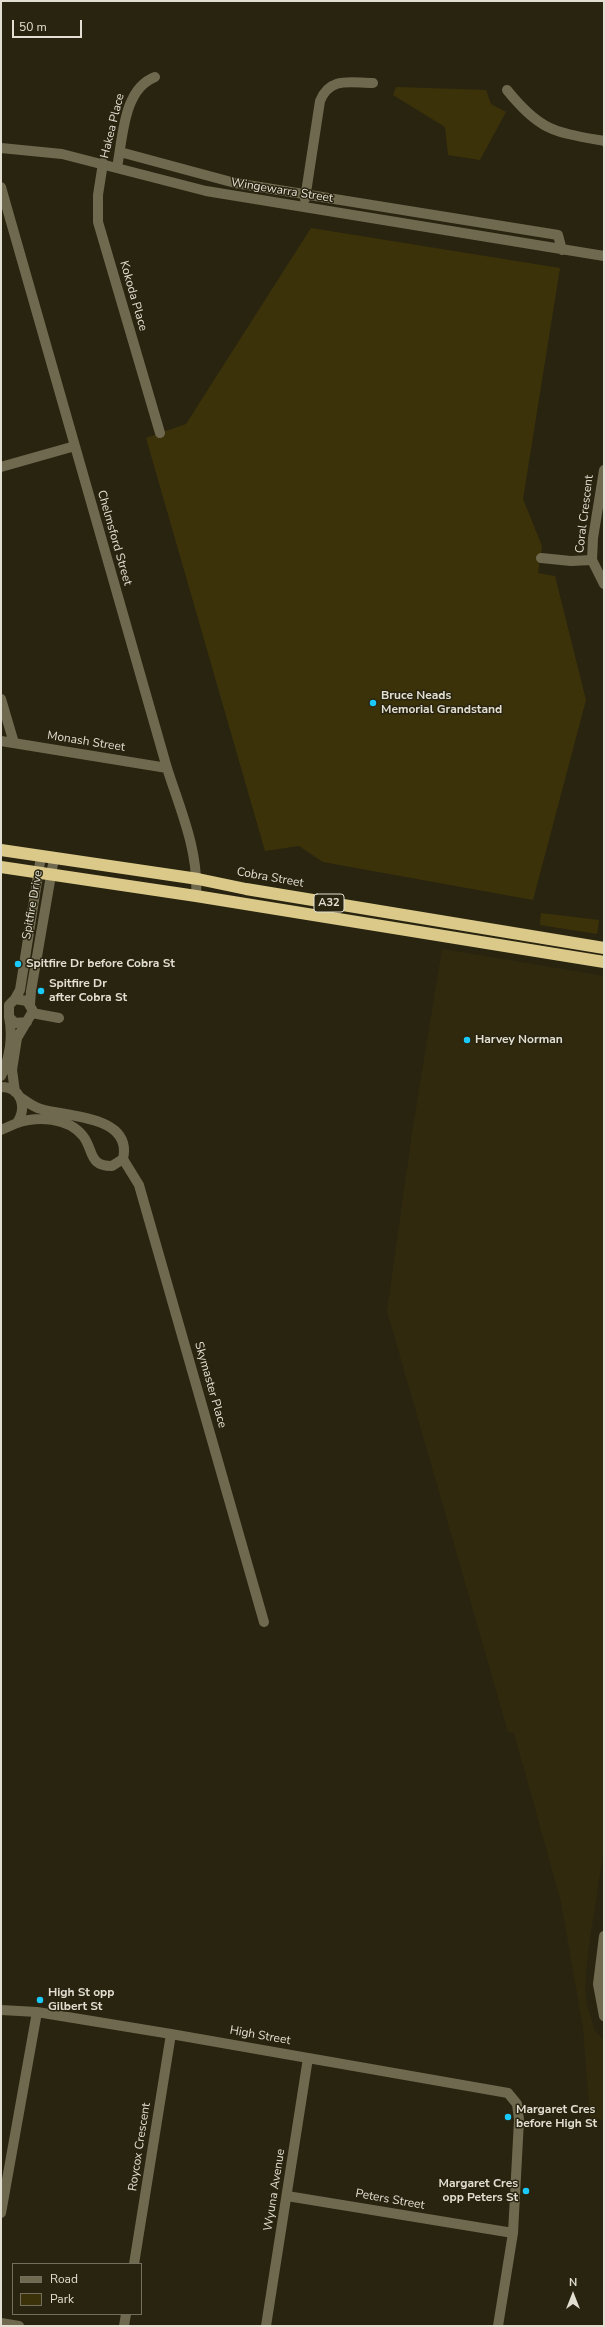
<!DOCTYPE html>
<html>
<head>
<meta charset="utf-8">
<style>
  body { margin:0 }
  #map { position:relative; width:605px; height:2327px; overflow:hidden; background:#292410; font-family:"Nunito Sans",sans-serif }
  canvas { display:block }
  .frame { position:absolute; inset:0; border:2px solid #e2dfd2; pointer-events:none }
  .legend { position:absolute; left:12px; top:2263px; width:130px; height:52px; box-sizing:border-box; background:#292410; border:1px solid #736f5e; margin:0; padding:5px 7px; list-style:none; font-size:12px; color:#e2dfd2 }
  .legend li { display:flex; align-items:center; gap:8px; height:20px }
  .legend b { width:20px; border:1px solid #736f5e }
  .north { position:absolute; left:553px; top:2275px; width:40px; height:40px; -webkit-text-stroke:3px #292410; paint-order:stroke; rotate:0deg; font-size:11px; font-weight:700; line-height:16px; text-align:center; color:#e2dfd2 }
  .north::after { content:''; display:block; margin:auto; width:14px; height:18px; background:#e2dfd2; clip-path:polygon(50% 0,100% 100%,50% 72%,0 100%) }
  .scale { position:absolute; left:12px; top:20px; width:70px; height:18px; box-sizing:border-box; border:2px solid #e2dfd2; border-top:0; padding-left:5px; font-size:12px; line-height:14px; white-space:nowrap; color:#e2dfd2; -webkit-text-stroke:3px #292410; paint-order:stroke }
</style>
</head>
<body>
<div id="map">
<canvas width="605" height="2327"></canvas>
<div class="frame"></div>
<ul class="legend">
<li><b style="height:5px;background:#6f694f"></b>Road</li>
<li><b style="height:11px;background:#3c3209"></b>Park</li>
</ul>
<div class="north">N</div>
<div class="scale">50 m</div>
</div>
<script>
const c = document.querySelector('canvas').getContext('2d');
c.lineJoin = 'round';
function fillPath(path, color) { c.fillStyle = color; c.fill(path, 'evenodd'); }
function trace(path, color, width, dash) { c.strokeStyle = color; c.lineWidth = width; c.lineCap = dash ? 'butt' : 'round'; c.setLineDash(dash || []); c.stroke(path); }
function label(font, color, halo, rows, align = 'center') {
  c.font = font + ' "Nunito Sans",sans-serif'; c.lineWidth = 3; c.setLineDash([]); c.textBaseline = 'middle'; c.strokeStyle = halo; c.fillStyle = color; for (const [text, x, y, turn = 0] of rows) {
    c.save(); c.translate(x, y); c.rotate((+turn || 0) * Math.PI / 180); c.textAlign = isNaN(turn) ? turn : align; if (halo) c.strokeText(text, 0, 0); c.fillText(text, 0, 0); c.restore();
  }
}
fillPath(new Path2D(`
  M442,949l162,27v872l-16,104 -3,34 2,19 8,26 9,9v80l-14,-2 -7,-90 -22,-126 -47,-169 -6,-1 -121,-421 25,-178z`), '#30290d');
fillPath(new Path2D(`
  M396,87l90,3 5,14 15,8 -26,48 -32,-5 -3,-28 -52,-32z
  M311,228l249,40 -37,231 19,47 -4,27 17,3 31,124 -53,200 -210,-38 -24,-16 -34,5 -119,-413 40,-14z
  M541,913l58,7 -2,14 -57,-9z`), '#3c3209');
trace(new Path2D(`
  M507,90c33,41 47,42 97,51
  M1,148l61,6 144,37 398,65
  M120,152l115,31 323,52 4,15
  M103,163l-5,32v27l62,211
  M117,167c6,-29 6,-78 38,-90
  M1,187l166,581c13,41 32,83 29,128
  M305,199l15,-98c10,-25 31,-18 53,-18
  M1,467l74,-21
  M604,470l-11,68 -1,22 12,24
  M541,558l30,3 21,-1
  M1,699l13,44
  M1,741l166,27
  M15,999l5,-9 21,-134
  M30,1004l1,-13 23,-133
  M32,1013l27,5
  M1,1076c9,-17 12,-40 8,-59
  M1,1087c21,0 26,21 16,36l-16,7
  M15,1092l-3,-22 5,-32 16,-27 -6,-10 -12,-2 -6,6v12l6,6 12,-1
  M17,1123c20,-7 51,-6 66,13 11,14 5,30 29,30l11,-7c10,-44 -57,-42 -82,-50 -8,-2 -14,-7 -21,-12
  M123,1159l16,26 125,437
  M604,1936l-6,48 6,32
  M1,2010l36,2 134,22 337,59 9,11 2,16 -6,113 -15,93
  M287,2196l226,37
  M1,2213l36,-201
  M134,2264l37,-230
  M1,2323l18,3
  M124,2326l2,-12
  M266,2326l42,-268`), '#6f694f', 10);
trace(new Path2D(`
  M1,850l197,29 48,10 358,59
  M1,867l195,29 408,66`), '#dac989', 12);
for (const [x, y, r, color] of [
  [373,703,4,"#1bcafc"],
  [18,964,4,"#1bcafc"],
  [41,991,4,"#1bcafc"],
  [467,1040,4,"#1bcafc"],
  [40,2000,4,"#1bcafc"],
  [508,2117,4,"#1bcafc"],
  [526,2191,4,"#1bcafc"]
]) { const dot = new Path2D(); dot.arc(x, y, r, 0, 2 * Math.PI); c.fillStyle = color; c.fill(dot); trace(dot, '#292410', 1.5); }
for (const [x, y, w] of [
  [329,903,30]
]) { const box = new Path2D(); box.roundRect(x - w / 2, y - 9, w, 18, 3); c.fillStyle = '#292410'; c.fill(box); trace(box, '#e2dfd2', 1); }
label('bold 11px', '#e2dfd2', null, [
  ["A32",329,903]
]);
label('12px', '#e2dfd2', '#292410', [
  ["Hakea Place",113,126,-76],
  ["Wingewarra Street",282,191,9],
  ["Kokoda Place",133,296,74],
  ["Coral Crescent",585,514,-83],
  ["Chelmsford Street",114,538,74],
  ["Monash Street",86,742,9],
  ["Cobra Street",270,878,10],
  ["Spitfire Drive",33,905,-80],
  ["Skymaster Place",210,1385,74],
  ["High Street",260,2036,10],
  ["Roycox Crescent",140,2147,-81],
  ["Wyuna Avenue",275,2190,-81],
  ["Peters Street",390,2200,10]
]);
label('bold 12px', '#e2dfd2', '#292410', [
  ["Bruce Neads",381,696],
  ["Memorial Grandstand",381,710],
  ["Spitfire Dr before Cobra St",26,964],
  ["Spitfire Dr",49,984],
  ["after Cobra St",49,998],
  ["Harvey Norman",475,1040],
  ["High St opp",48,1993],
  ["Gilbert St",48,2007],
  ["Margaret Cres",516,2110],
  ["before High St",516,2124],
  ["Margaret Cres",518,2184,"right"],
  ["opp Peters St",518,2198,"right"]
], 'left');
</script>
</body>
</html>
